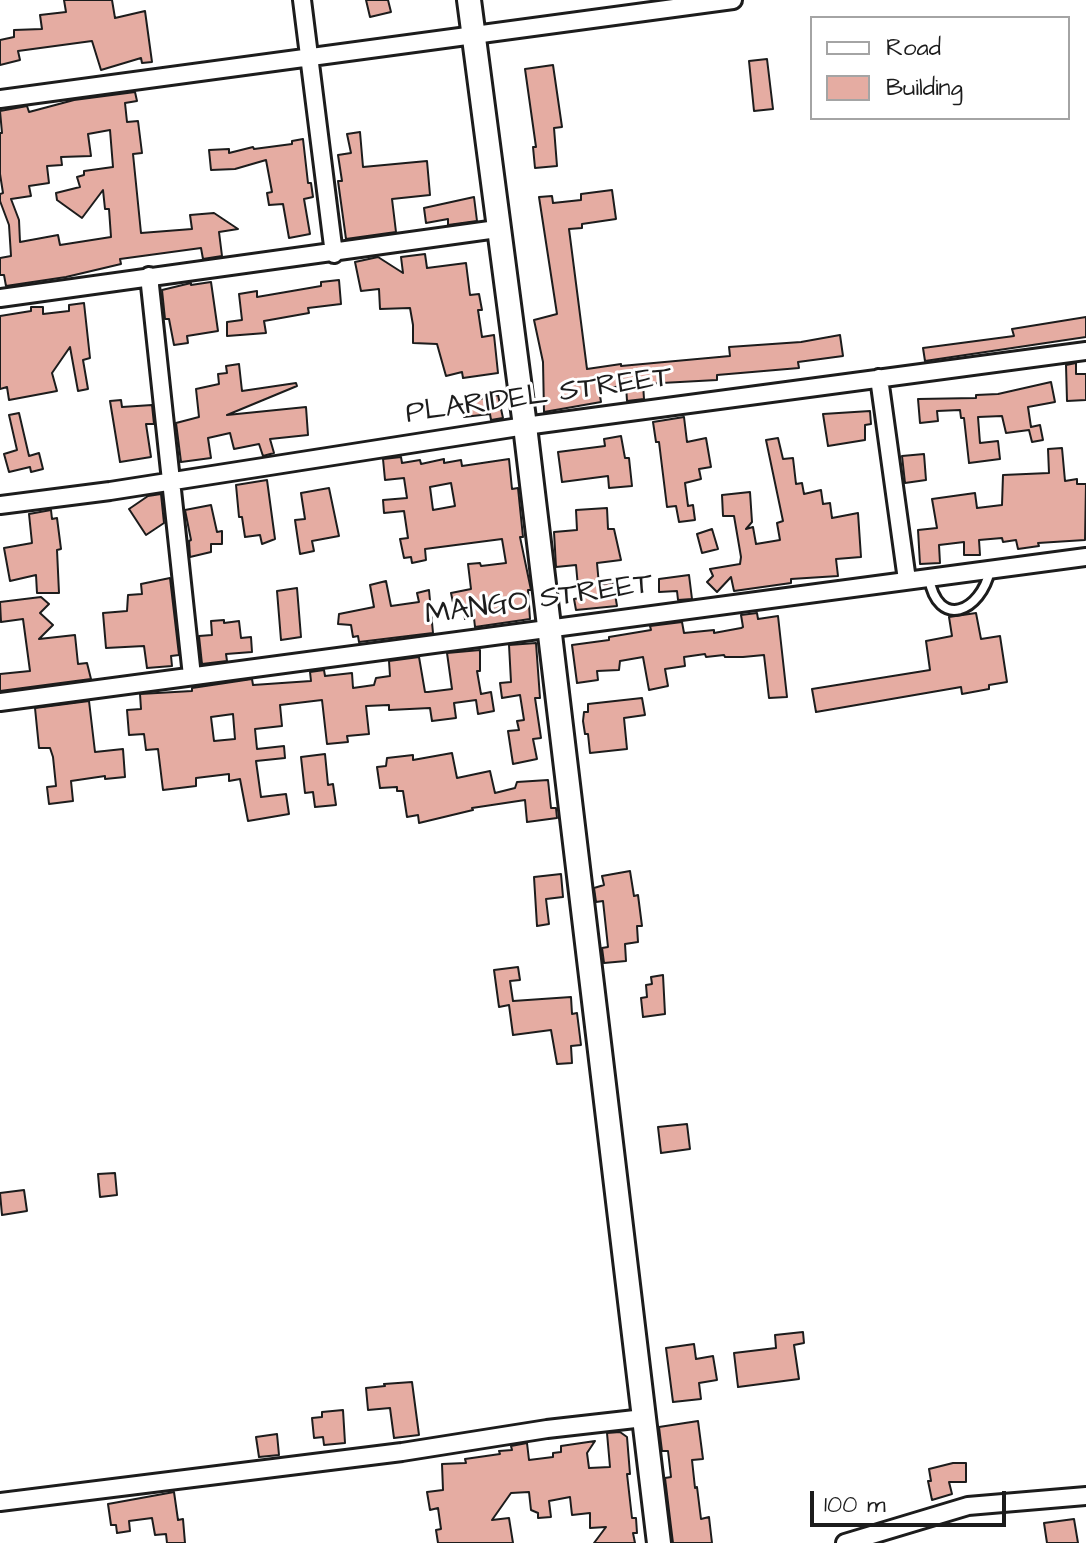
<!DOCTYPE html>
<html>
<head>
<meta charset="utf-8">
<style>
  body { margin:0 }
  #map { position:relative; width:1086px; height:1543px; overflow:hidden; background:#fff; font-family:"Architects Daughter",sans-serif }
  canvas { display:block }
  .legend { position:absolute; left:810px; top:16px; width:260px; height:104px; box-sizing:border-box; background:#fff; border:2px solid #a4a4a4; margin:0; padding:10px 14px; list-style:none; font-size:24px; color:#1c1c1c }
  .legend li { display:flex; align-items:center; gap:16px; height:40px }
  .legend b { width:40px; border:2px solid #a4a4a4 }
  .scale { position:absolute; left:810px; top:1491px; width:196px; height:36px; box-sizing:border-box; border:4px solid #1c1c1c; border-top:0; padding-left:10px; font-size:24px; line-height:28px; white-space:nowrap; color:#1c1c1c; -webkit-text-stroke:6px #fff; paint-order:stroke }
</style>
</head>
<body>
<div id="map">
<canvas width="1086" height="1543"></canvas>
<ul class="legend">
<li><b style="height:10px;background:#fff"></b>Road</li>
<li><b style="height:22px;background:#e5aca2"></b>Building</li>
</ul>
<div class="scale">100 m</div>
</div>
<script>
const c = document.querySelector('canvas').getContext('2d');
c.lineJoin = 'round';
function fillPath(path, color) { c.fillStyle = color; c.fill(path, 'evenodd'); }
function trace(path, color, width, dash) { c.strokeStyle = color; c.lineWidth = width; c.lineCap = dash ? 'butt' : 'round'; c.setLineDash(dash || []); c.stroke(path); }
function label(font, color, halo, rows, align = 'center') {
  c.font = font + ' "Architects Daughter",sans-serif'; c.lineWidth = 6; c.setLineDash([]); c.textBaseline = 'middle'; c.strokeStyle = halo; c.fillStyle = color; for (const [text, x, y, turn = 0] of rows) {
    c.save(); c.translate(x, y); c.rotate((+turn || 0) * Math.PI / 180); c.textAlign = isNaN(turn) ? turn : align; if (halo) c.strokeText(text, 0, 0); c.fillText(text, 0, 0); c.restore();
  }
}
const building = new Path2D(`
  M64,0h48l3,18 30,-7 7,51 -10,1 -1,-5 -40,12 -9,-29 -74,10 2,9 -20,5v-25l14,-3v-7l28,-1 -2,-14 26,-3z
  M366,0h22l3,12 -21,5z
  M767,59l6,50 -19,2 -5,-50z
  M553,65l9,62 -8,1 3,38 -22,2 -2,-21h3l-11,-78z
  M135,92l2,9 -12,2 2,19 11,-1 4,32 -9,1 8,79 51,-4 -2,-14 24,-2 24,16 -19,3 3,24 -19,3 -2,-11 -81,11 1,5 -55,13 -60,9 -2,-11h-4v-17l11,-2 -2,-31 -9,-24v-7l3,-1 -3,-19v-41h2l-2,-22 27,-5 2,6 45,-12zM110,130l3,37 -29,4v4l-7,2 3,10 -24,6 1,7 25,18 21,-28 2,19h4l2,28 -51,8 -2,-10 -38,7 -1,-22 -8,-21 20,-3 -2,-10 20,-3 -2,-17 15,-1 -1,-8 30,-1 -3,-22z
  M360,132l3,35 64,-6 3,34 -38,4 4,33 -50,7 -8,-58h4l-4,-26 13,-2 -4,-19z
  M303,139l5,44h3l2,14 -9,2 6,35 -21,4 -6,-34 -14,1 -2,-12 5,-1 -6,-32 -31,9 -24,1 -2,-20 20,-1v4l24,-6 1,2 38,-5v-3z
  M612,190l4,29 -34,5v4l-13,1 18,140 34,-5v2l109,-10 -1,-9 72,-5 39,-7 3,21 -45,6 1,6 -82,7v5l-74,4 1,15 -17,2 -1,-16 -27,5 2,12 -57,10 -1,-50 -9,-42 23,-6 -18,-117 13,-1 1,7 28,-3v-6z
  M474,197l3,24 -29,4v-6l-22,4 -2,-15z
  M425,254l2,14 39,-5 4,32 9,-1 3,16h-4l4,27 12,-2 4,38 -35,5 -1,-6 -16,4 -9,-32 -24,-1v-18l-3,-17 -30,1 -1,-20 -18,2 -6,-29 23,-5 25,16 -2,-16z
  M339,280l2,24 -33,4 1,5 -45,8 2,12 -39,3v-14l15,-2 -3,-26 18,-3v6l64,-11v-4z
  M211,282l7,49 -31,5 1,7 -14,2 -5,-26h-4l-3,-29 29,-7v2z
  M84,303l6,55 -7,2 5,29 -10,2 -8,-44 -18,26 5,18 -48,9 -2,-13 -7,2v-73l31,-5v-4h12v7l26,-3v-6z
  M1086,317v20l-161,24 -2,-13 91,-12 -2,-7z
  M1076,363v11h10v26l-19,1 -1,-36z
  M239,364l3,27 54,-8 1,3 -70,29 79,-8 2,28 -38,4 4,14 -11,3 -4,-12 -25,5 -4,-16 -22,5 3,20 -30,4 -5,-39 23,-6 -3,-28 23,-5 -1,-10 9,-1 -1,-7z
  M1051,382l4,20 -27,5 3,20 9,-2 3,15 -11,2 -3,-12 -23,3 -4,-17 -24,1 2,26 18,-2 2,18 -31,4 -5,-45h-3l-1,-8 -23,1 1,10 -18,2 -2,-24 58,-1v-3l22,-1z
  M498,395l5,23 -12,2 -1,-6 -26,3 -2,-14z
  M121,400l1,7 30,-2 2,19h-8l5,33 -31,5 -10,-61z
  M870,411l1,13 -6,1v15l-37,6 -5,-32z
  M19,413l10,43 10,-3 4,16 -12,3 -1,-5 -21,5 -5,-18 13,-4 -8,-35z
  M684,417l3,25 19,-4 5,29 -12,2 2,10 -16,4 3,23 5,-1 2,15 -16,2 -3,-16 -9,1 -8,-65h-3l-3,-20z
  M621,436l4,22h4l3,28 -23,2 -1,-12 -46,6 -4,-30 47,-6 -1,-7z
  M778,438l5,21 10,-1 3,26 6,-1 2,11 17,-4 2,14 7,-1 2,15 26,-5 3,44 -25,2 2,17 -47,3v4l-57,8 -3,-14 -14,15 -10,-10 6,-6 -3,-7 30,-5 1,-7 -7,-41h-11l-1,-21 28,-3 2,30 -6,7 7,-2 3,17 24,-4 -3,-17 6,-2 -17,-81z
  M1062,448l3,33 12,-2v5h9l-1,56 -47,3 1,3 -21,3 -2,-9 -13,2 -1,-4 -23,2 1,15h-16v-13l-25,3 1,18 -20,1 -2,-34 19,-2 -5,-29 43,-6 2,15 25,-3 1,-30 46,-2 -1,-24z
  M924,454l2,26 -21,3 -3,-27z
  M401,457l1,6 18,-3 1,4 23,-5v4l17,-3 1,6 47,-7 3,30 6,-1 5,49h-3l11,53h-3l2,29 -55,8 -1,-9 -9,1 -1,-7h-9l-4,-19 20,-4 -3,-25 12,-1 1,3 25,-3 -4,-24 -77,10 1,11 -14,3 -1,-6 -7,1 -4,-19 8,-1 -4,-27 -20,2 -1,-13 24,-2 -3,-20 -19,2 -2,-21zM451,483l4,23 -22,4 -3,-23z
  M267,480l8,59 -13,5 -2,-9 -15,2 -3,-20h-3l-3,-32z
  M329,488l10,48 -27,5 2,10 -14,3 -5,-34 10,-1 -4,-26z
  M161,494l3,29 -18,12 -17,-26 19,-13z
  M211,505l6,27 5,-1v13h-11v8l-21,5 -1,-16 2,-1 -6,-30z
  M607,508l1,21h6l7,31 -24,3 2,22 14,-3 4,24 -41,4 -2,-11 5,-1 -3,-33 -20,2 -2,-35 23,-2 -1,-20z
  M51,510l1,9 5,-1 4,31 -4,1 2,43h-22l-1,-18 -26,6 -6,-33 28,-5 -3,-29z
  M712,529l6,20 -16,4 -5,-19z
  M689,575l3,24 -14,1 -1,-9 -18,1v-13z
  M170,578l9,77 -8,1 1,10 -25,2 -3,-22 -38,2 -3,-35 24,-2 1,-16 14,-1 -1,-10z
  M386,581l5,25 28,-4 -2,-9 12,-3 4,43 -74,9 -1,-6 -5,1 -2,-12 -13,-1 1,-10 35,-7 -4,-22z
  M297,588l4,49 -20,3 -4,-49z
  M41,597l8,7 -9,9 13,12 -14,14 36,-4 3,29 9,-1 4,16 -91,12v-17l30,-3 -7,-52 -22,3 -1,-20z
  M757,613l1,6 20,-3 9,81 -18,1 -5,-43 -21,2h-18l-1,-2 -18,2 -1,-3 -21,3 1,9 -20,3 3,17 -19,4 -6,-33 -23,4 -1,9 -22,1 1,9 -21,3 -5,-38 37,-5v-3l42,-7 -1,-4 32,-4 2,11 30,-3v3l27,-5 2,-1 -2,-12z
  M976,613l5,26 19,-3 7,46 -18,3v4l-27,5 -1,-7 -145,25 -4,-23 118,-19 -4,-29 26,-5 -3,-19z
  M224,620v3l15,-2 2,17 10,-1 1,15 -26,2 1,7 -25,3 -3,-28 13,-1 -1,-14z
  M536,643l4,55h-5l6,40 -8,1 4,20 -24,5 -5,-33 11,-1 -2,-9 7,-1 -4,-25 -18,3 -2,-15 11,-1 -2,-37z
  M480,650v21h-3l4,23 10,-2 3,19 -16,3 -2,-14 -22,3 2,15 -24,3 -2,-13 -41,2v-5l-23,1 3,28 -22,2 1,6 -21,2 -5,-44 -42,5 2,21 -27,3 2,20 27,-3 1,12 -29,3 5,36 25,-3 3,20 -41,7 -8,-42 -11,2v-7l-33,4v8l-33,4 -5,-41 -12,1 -2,-16 -15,1 -2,-25 14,-1 -1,-15 52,-3v-3l60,-9 1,6 58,-4 -1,-9 14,-2 1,6 27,-3 1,15 21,-3 2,-7 14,-2 -1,-15 30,-4 6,35h3l24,-3 -5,-36zM233,714l2,25 -21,2 -3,-24z
  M642,698l3,17 -21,3 3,31 -37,4 -2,-19h-3l-2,-13 1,-9h4v-8z
  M89,701l6,51 28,-3 2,28 -20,2v-3l-34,5 2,20 -24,3 -2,-17 9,-1 -3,-29 -3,-9h-11l-4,-40z
  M452,753l5,25 33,-7 5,22 20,-5 2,-6 31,-2 3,28h5l1,10 -30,4 -2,-22 -53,8 1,2 -54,13 -1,-8 -11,2 -4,-26h-6v-4l-17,1 -3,-21 9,-1 1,-8 26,-3v5z
  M325,754l3,31 5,-1 3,21 -21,2 -2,-15 -8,1 -4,-36z
  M630,871l4,25 4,-1 4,31h-5l1,16 -13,2 1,17 -22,2 -2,-15 6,-1 -5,-46 -7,1 -2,-14 10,-3 -2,-9z
  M561,874l2,23 -17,2 3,25 -12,2 -3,-49z
  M518,967l2,13 -10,1 3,20 58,-4 1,17 5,-1 4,32 -10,1 1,17 -15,1 -6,-34 -38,5 -4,-30 -10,2 -5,-37z
  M663,975l2,39 -22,3 -2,-19 6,-1 -1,-12 6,-1 -1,-7z
  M687,1124l3,25 -29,4 -3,-26z
  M115,1173l2,22 -17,2 -2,-23z
  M24,1190l3,21 -25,4 -2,-22z
  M803,1332l1,11 -10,2 5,34 -61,8 -4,-34 42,-5 -1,-13z
  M694,1344l2,15 17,-3 4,24 -18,3 2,16 -28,3 -7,-54z
  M412,1382l7,53 -25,3 -4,-30 -22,2 -2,-22 19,-2 -1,-2z
  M343,1410l2,33 -21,2 -1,-8 -9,1 -2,-20 10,-1v-5z
  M698,1421l5,38 -11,1 3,28 2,-1 4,32 8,-2 3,26h-39l-8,-65 6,-1 -3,-26h-6l-3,-24z
  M620,1432l7,5 3,37h-3l5,44h4l1,15h-4l2,10h-41l12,-16 -16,1v-15l-18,2 -2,-18 -21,4 2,16 -13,1v-5l-7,-3 -2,-18 -18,1 -19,27 17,-2 4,25h-75l-2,-13 5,-1 -3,-21 -8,2 -3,-18 16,-2 -1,-26 24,-1 -1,-4 35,-5 -1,-3 13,-1 -1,-4 16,-3 2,17 24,-3v-4l8,-1v-6l34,-5 -8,12 2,15 21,-1 -3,-34z
  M277,1434l2,21 -20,2 -3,-20z
  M953,1463h13v19h-17l3,12 -20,6 -4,-19h3l-2,-12z
  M174,1492l4,28 5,-1 2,24h-18l-1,-9 -11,1 -3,-17 -23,3 1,10 -13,2 -1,-8h-5l-3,-21z
  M1074,1519l4,24h-31l-3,-20z`);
fillPath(building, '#e5aca2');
trace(building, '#1c1c1c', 2);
const service = new Path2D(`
  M929,578c9,52 52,34 61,-8`);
const minor = new Path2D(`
  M302,0l32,254
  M0,99l733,-99
  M149,276l43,400
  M0,298l497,-69
  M879,378l28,202
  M0,505l110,-14 415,-65 561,-75
  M0,702l1086,-145
  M0,1502l402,-50 145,-23 97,-11
  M845,1543l123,-37 118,-10`);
const secondary = new Path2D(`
  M469,0l56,426 134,1117`);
trace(service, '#1c1c1c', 14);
trace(minor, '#1c1c1c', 22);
trace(secondary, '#1c1c1c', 28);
trace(service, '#fff', 8);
trace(minor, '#fff', 16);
trace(secondary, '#fff', 22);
label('30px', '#1c1c1c', '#fff', [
  ["PLARIDEL STREET",539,397,-8],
  ["MANGO STREET",539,601,-8]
]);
</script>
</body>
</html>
